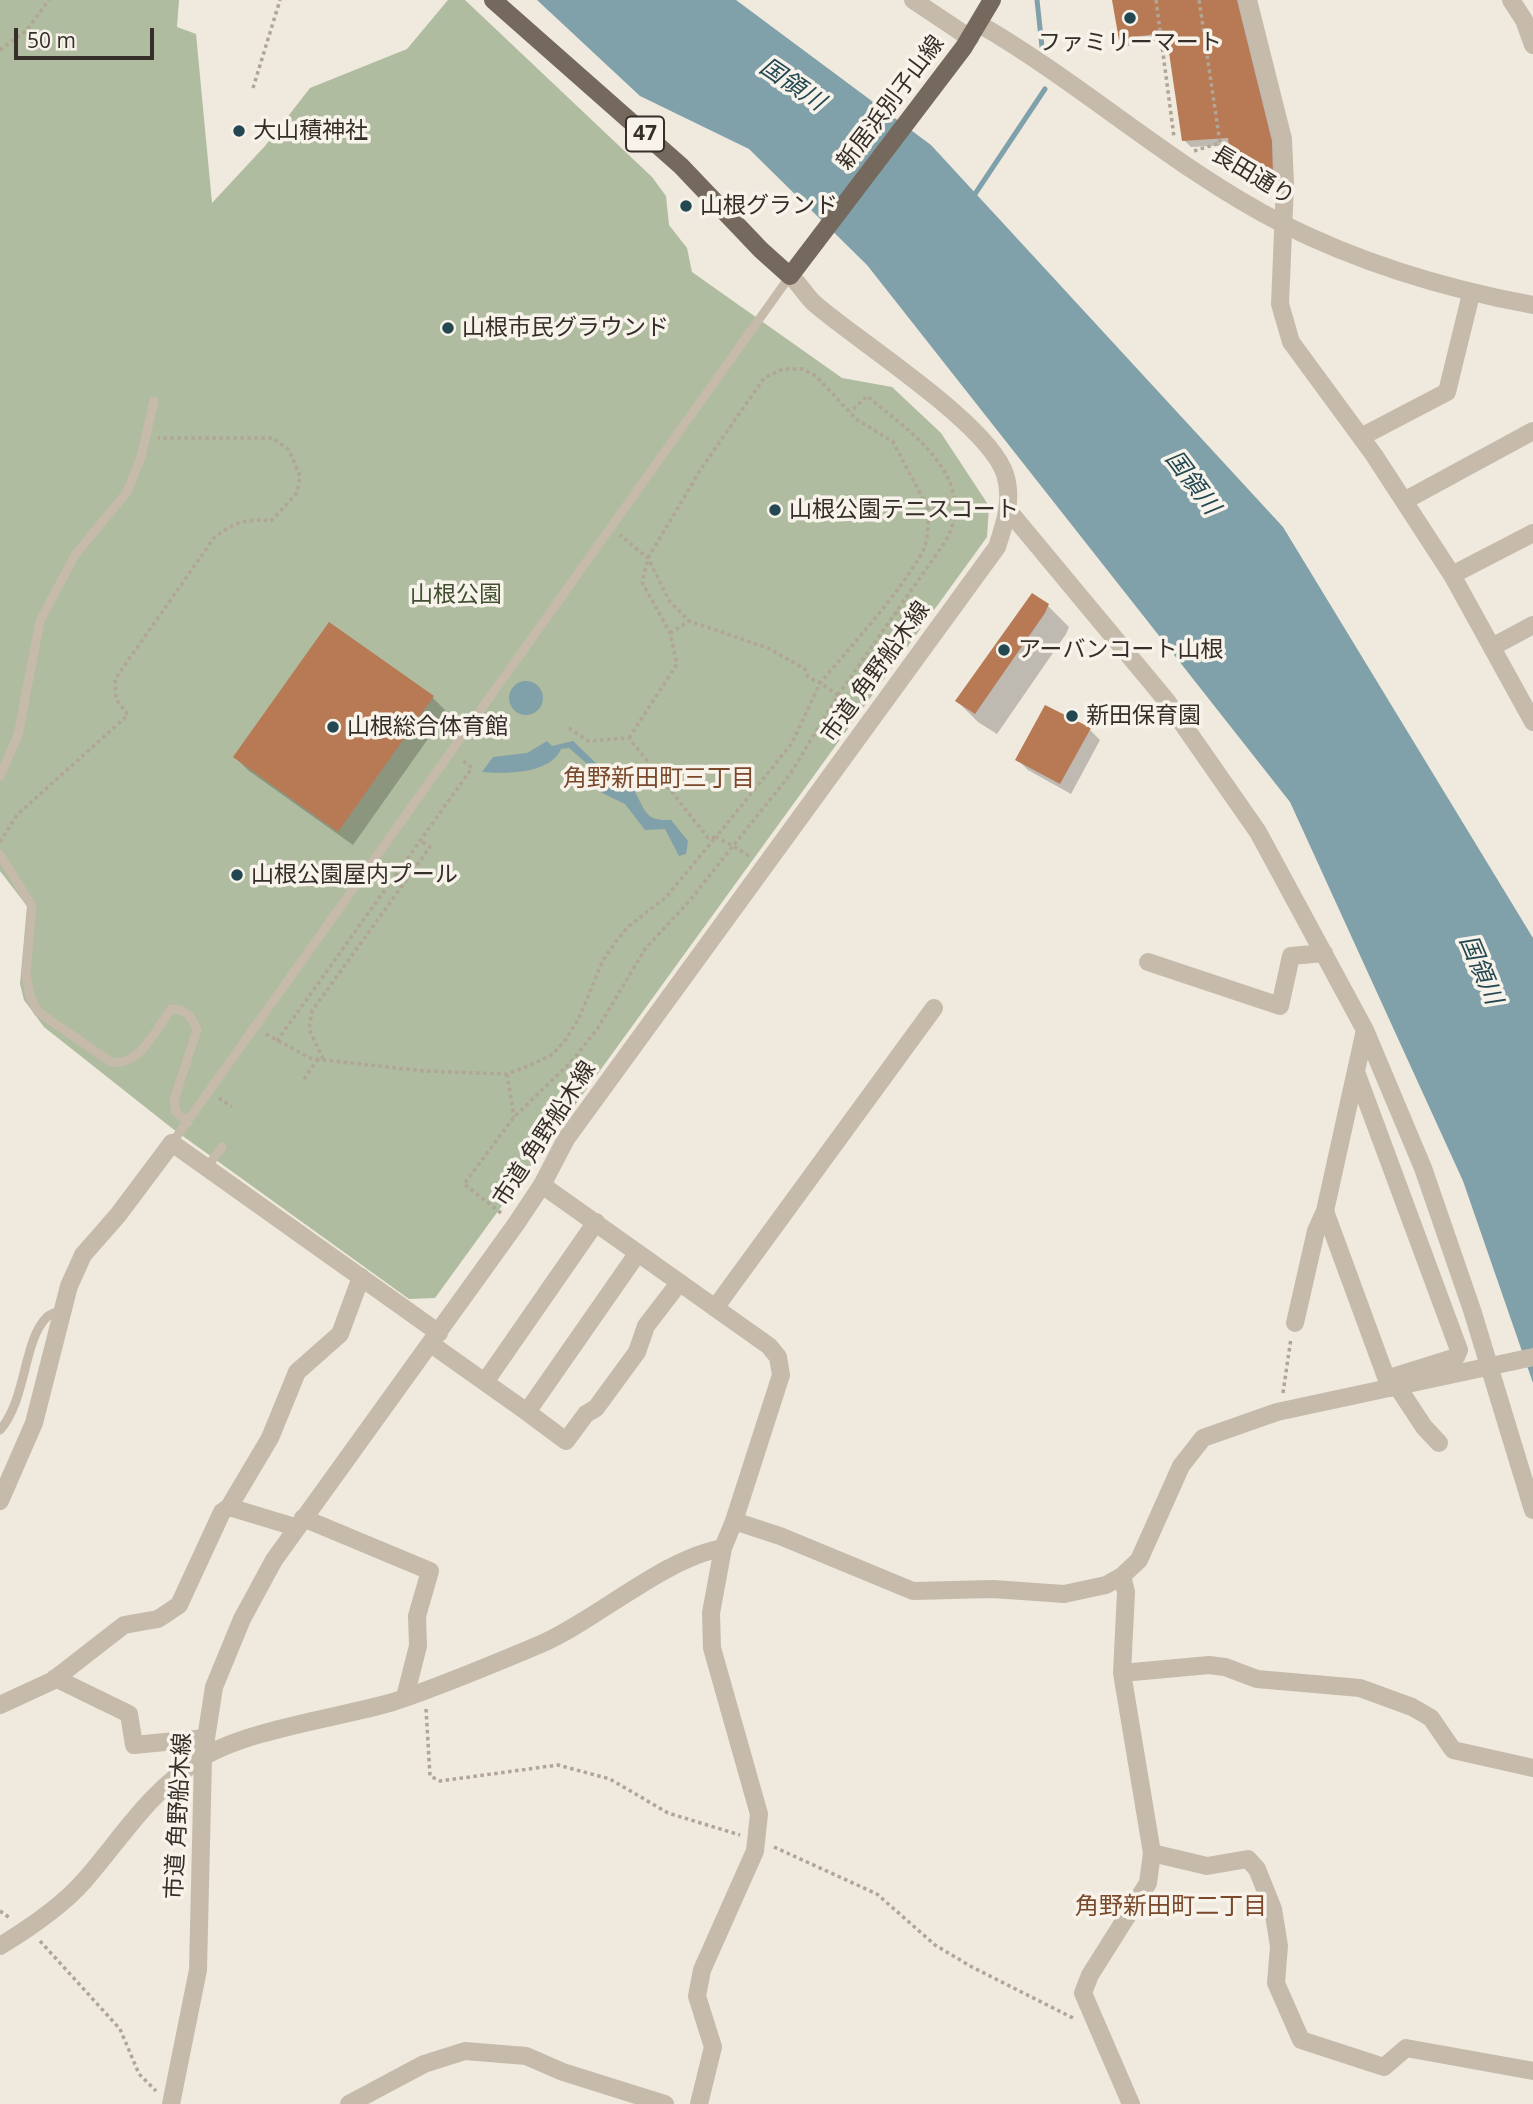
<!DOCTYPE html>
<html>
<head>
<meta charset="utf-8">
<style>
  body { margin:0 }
  #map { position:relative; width:1533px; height:2104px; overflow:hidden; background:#efe9de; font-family:"Open Sans",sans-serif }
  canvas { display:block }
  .scale { position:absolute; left:14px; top:28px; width:140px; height:32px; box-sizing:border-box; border:4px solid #352e29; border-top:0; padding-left:9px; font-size:21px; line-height:24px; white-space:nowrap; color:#352e29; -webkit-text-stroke:5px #f7f3ea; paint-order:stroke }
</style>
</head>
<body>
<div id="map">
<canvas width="1533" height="2104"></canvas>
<div class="scale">50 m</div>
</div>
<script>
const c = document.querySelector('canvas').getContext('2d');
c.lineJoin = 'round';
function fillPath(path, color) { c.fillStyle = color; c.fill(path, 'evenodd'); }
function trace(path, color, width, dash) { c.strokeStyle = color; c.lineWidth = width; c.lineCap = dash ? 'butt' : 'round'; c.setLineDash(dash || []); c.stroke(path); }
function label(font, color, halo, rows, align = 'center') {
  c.font = font + ' "Open Sans","Noto Sans JP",sans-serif'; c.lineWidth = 7; c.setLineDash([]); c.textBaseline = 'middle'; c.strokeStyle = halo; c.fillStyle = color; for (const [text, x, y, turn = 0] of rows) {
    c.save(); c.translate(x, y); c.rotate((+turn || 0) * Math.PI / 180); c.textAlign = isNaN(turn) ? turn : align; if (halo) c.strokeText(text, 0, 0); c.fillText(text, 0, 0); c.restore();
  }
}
fillPath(new Path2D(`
  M0,0h179l-2,27 19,7 16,169 53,-57 45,-58 97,-39 41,-49h17l187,177 14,19 3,29 18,23 5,24 150,106 50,9 49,46 48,73 -2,31 -552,761 -26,1 -236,-170 -129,-102 -20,-27 -4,-16 7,-78 -27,-35z`), '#afbc9f');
fillPath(new Path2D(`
  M537,0h199l195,145 352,382 250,411v445l-70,-202 -173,-379 -423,-537 -118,-116 -109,-53z
  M509 698a17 17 0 1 1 34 0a17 17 0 1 1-34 0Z
  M547,741l5,5 21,-5 27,26 1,9 9,9 24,5c12,21 10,31 37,30l17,21 -2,13 -7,2 -14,-27 -20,1 -20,-26 -23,-11 -6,-7 -3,-17 -24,-21 -8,1c-10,25 -56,25 -79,23l11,-15 34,-4z`), '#80a1a9');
fillPath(new Path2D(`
  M1114,0h131l33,149 2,32 -40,-7 -8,-7 -1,-22 -40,2 -7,-7 -15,-101 -42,7 -7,-7z
  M1047,605l22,22 -3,7 -69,100 -19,-12 -21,-21z
  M432,697l15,15 -94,133 -104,-74 -14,-14z
  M1090,730l10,10 -29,54 -43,-24 -11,-11z`), '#0003');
trace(new Path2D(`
  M1037,0l5,47
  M973,197l72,-108`), '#80a1a9', 5);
fillPath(new Path2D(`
  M1112,0h125l35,141 1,34 -42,-7 -3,-30 -46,3 -16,-109 -47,8z
  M1032,593l17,11 -4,9 -70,101 -20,-13z
  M329,622l105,74 -96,136 -105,-75z
  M1045,705l46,23 -31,56 -45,-24z`), '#b77a54');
trace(new Path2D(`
  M1156,0l18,137
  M0,50l26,-19 23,-31
  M253,88l27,-88
  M1194,151l26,-8 -21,-143
  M895,612l21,15
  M670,633l19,-12
  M838,695l107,-153c36,-64 -35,-110 -78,-146l-17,16
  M569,728l19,13 41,-3
  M629,738l48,-74 -7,-31 -28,-51 6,-24 53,-89 63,-91 19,-9h20l13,7 40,43 37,23 35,66
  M0,842l17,-27 111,-100 -12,-16 -1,-20 99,-141c19,-15 32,-20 57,-17l26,-28 3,-17 -11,-26 -16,-12h-115
  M749,856l-16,-10 56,-70 49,-81 -18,-12c32,-38 79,-89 103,-132 6,-13 5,-29 5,-43l29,-5
  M266,1034l44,24 14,2 100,11 83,3 26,-10 20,-10 13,-15 13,-21 24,-58 14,-20 12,-14 37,-29 50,-60 -8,1 -79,-100
  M277,1041l195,-273 -10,-8
  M323,1059l-14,-30 3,-18 118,-164 -9,-6
  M507,1074l7,43
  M304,1079l14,-20
  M219,1098l13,9
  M501,1213l-37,-29 50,-67 57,-55 27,-34 47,-79 46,-50 42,-53 -17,-9 76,-94 28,-60 -12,-6 -3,-8 -37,-21 -79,-27 -19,-19 -22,-44 -28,-23
  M1283,1393l8,-55
  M426,1709l4,67 10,5 118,-16 52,14 58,34 72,22
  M774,1847l103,47 58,51 37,22 103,52
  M0,1911l10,7
  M40,1941l80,88 19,45 17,17`), '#b1a595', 3.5, [3.5, 3.5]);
trace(new Path2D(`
  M0,776l18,-41 22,-114 35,-66 52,-63 14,-35 13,-56
  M0,855l32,51 -6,68 4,22 8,16 73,50c28,6 45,-33 60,-53 16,0 20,7 26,21l-23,70 2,12 12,10
  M172,1143l618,-867
  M207,1167l15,-20
  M0,1430c27,-31 23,-90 47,-113 3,-3 11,-5 15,-8`), '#c6bbab', 9);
trace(new Path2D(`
  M913,0l57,38
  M1248,0l35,139 2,45 -5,120 11,38 83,113 78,120 81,147
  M1511,0l13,20 9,25
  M1361,437l86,-45 24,-98
  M1404,501l129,-70
  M1008,510l158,190 92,132 107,198 58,138 49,142 61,200
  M1452,575l81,-42
  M1492,647l41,-22
  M1148,962l132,44 11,-50 33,-3
  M1365,1030l-40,181 65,177
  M1356,1072l103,278 -3,7 -64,20
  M715,1308l219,-300
  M1295,1323l21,-92 9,-20
  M431,1344l96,68 110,-158
  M485,1382l111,-160
  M1397,1386l27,41 15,16
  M527,1412l39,29 20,-27 10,-6 41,-56 9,-26 33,-43
  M0,1501l34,-78 35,-137 14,-31 35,-40 54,-72
  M303,1518l127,53 -13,45 1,30 -13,51
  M734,1521l46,15 133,55 80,-2 71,5 42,-9 16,-9
  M295,1527l-66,-20 41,-69 27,-66 43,-38 21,-57
  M1122,1673l87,-8 16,2 32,12 103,9 52,19 19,11 22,32 80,18
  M55,1678l74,36 5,31 72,-7
  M0,1705l52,-24 72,-56 34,-6 21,-14 43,-93 7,-5
  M1152,1853l55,13 41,-7 9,10 16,40 6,37 -3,37 25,57 83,27 22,-19 127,23
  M0,1946c28,-17 62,-40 84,-65 40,-46 63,-87 116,-122 45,-29 138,-41 193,-57 46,-15 103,-39 148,-58 57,-25 123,-86 182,-96l11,-27 47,-146 -3,-18 -9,-11 -227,-161
  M349,2104l75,-40 41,-13 61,5 37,16 102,32
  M699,2104l14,-57 -16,-51 5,-26 53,-119 4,-37 -47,-166 -1,-35 12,-65
  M1131,2104l-48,-111 7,-18 58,-92 4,-30 -30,-180 4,-81 -4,-16 17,-16 42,-94 22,-28 74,-26 256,-55`), '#c6bbab', 18);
trace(new Path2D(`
  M979,24c104,60 195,144 302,199 79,40 165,66 252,82
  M172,1143l267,190
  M171,2104l27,-134 5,-212 11,-71 28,-68 32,-59 242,-336 26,-39 24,-46 431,-592c8,-24 16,-48 8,-73 -17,-51 -145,-131 -190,-170 -9,-8 -15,-20 -25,-28`), '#c6bbab', 18);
trace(new Path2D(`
  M493,0l188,166 80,84 29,26 174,-229 28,-47`), '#75685c', 18);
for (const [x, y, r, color] of [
  [1130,18,7,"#244851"],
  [239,131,7,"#244851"],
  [686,206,7,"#244851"],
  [448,328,7,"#244851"],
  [775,510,7,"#244851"],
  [1004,650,7,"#244851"],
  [1072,716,7,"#244851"],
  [333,727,7,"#244851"],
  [237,875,7,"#244851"]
]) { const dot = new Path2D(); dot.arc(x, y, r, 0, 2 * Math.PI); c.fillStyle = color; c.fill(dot); trace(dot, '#f7f3ea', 2.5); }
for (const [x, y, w] of [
  [645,134,38]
]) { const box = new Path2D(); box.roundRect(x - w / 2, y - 17.5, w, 35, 5); c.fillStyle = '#f7f3ea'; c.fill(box); trace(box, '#352e29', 2); }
label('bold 21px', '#352e29', null, [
  ["47",645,134]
]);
label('23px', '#352e29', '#f7f3ea', [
  ["ファミリーマート",1130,43,"center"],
  ["大山積神社",253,131],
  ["山根グランド",700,206],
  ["山根市民グラウンド",462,328],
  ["山根公園テニスコート",789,510],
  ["アーバンコート山根",1018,650],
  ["新田保育園",1086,716],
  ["山根総合体育館",347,727],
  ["山根公園屋内プール",251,875]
], 'left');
label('23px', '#352e29', '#f7f3ea', [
  ["新居浜別子山線",891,103,-53],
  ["長田通り",1253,176,31],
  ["市道 角野船木線",876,672,-54],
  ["市道 角野船木線",545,1134,-57],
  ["市道 角野船木線",179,1816,-87]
]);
label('23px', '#405030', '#f7f3ea', [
  ["山根公園",456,595]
]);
label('italic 24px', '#244851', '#f7f3ea', [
  ["国領川",792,85,34],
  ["国領川",1192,483,53],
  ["国領川",1480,970,67]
]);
label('24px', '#7a492c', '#f7f3ea', [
  ["角野新田町三丁目",659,779],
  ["角野新田町二丁目",1171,1907]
]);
</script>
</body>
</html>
